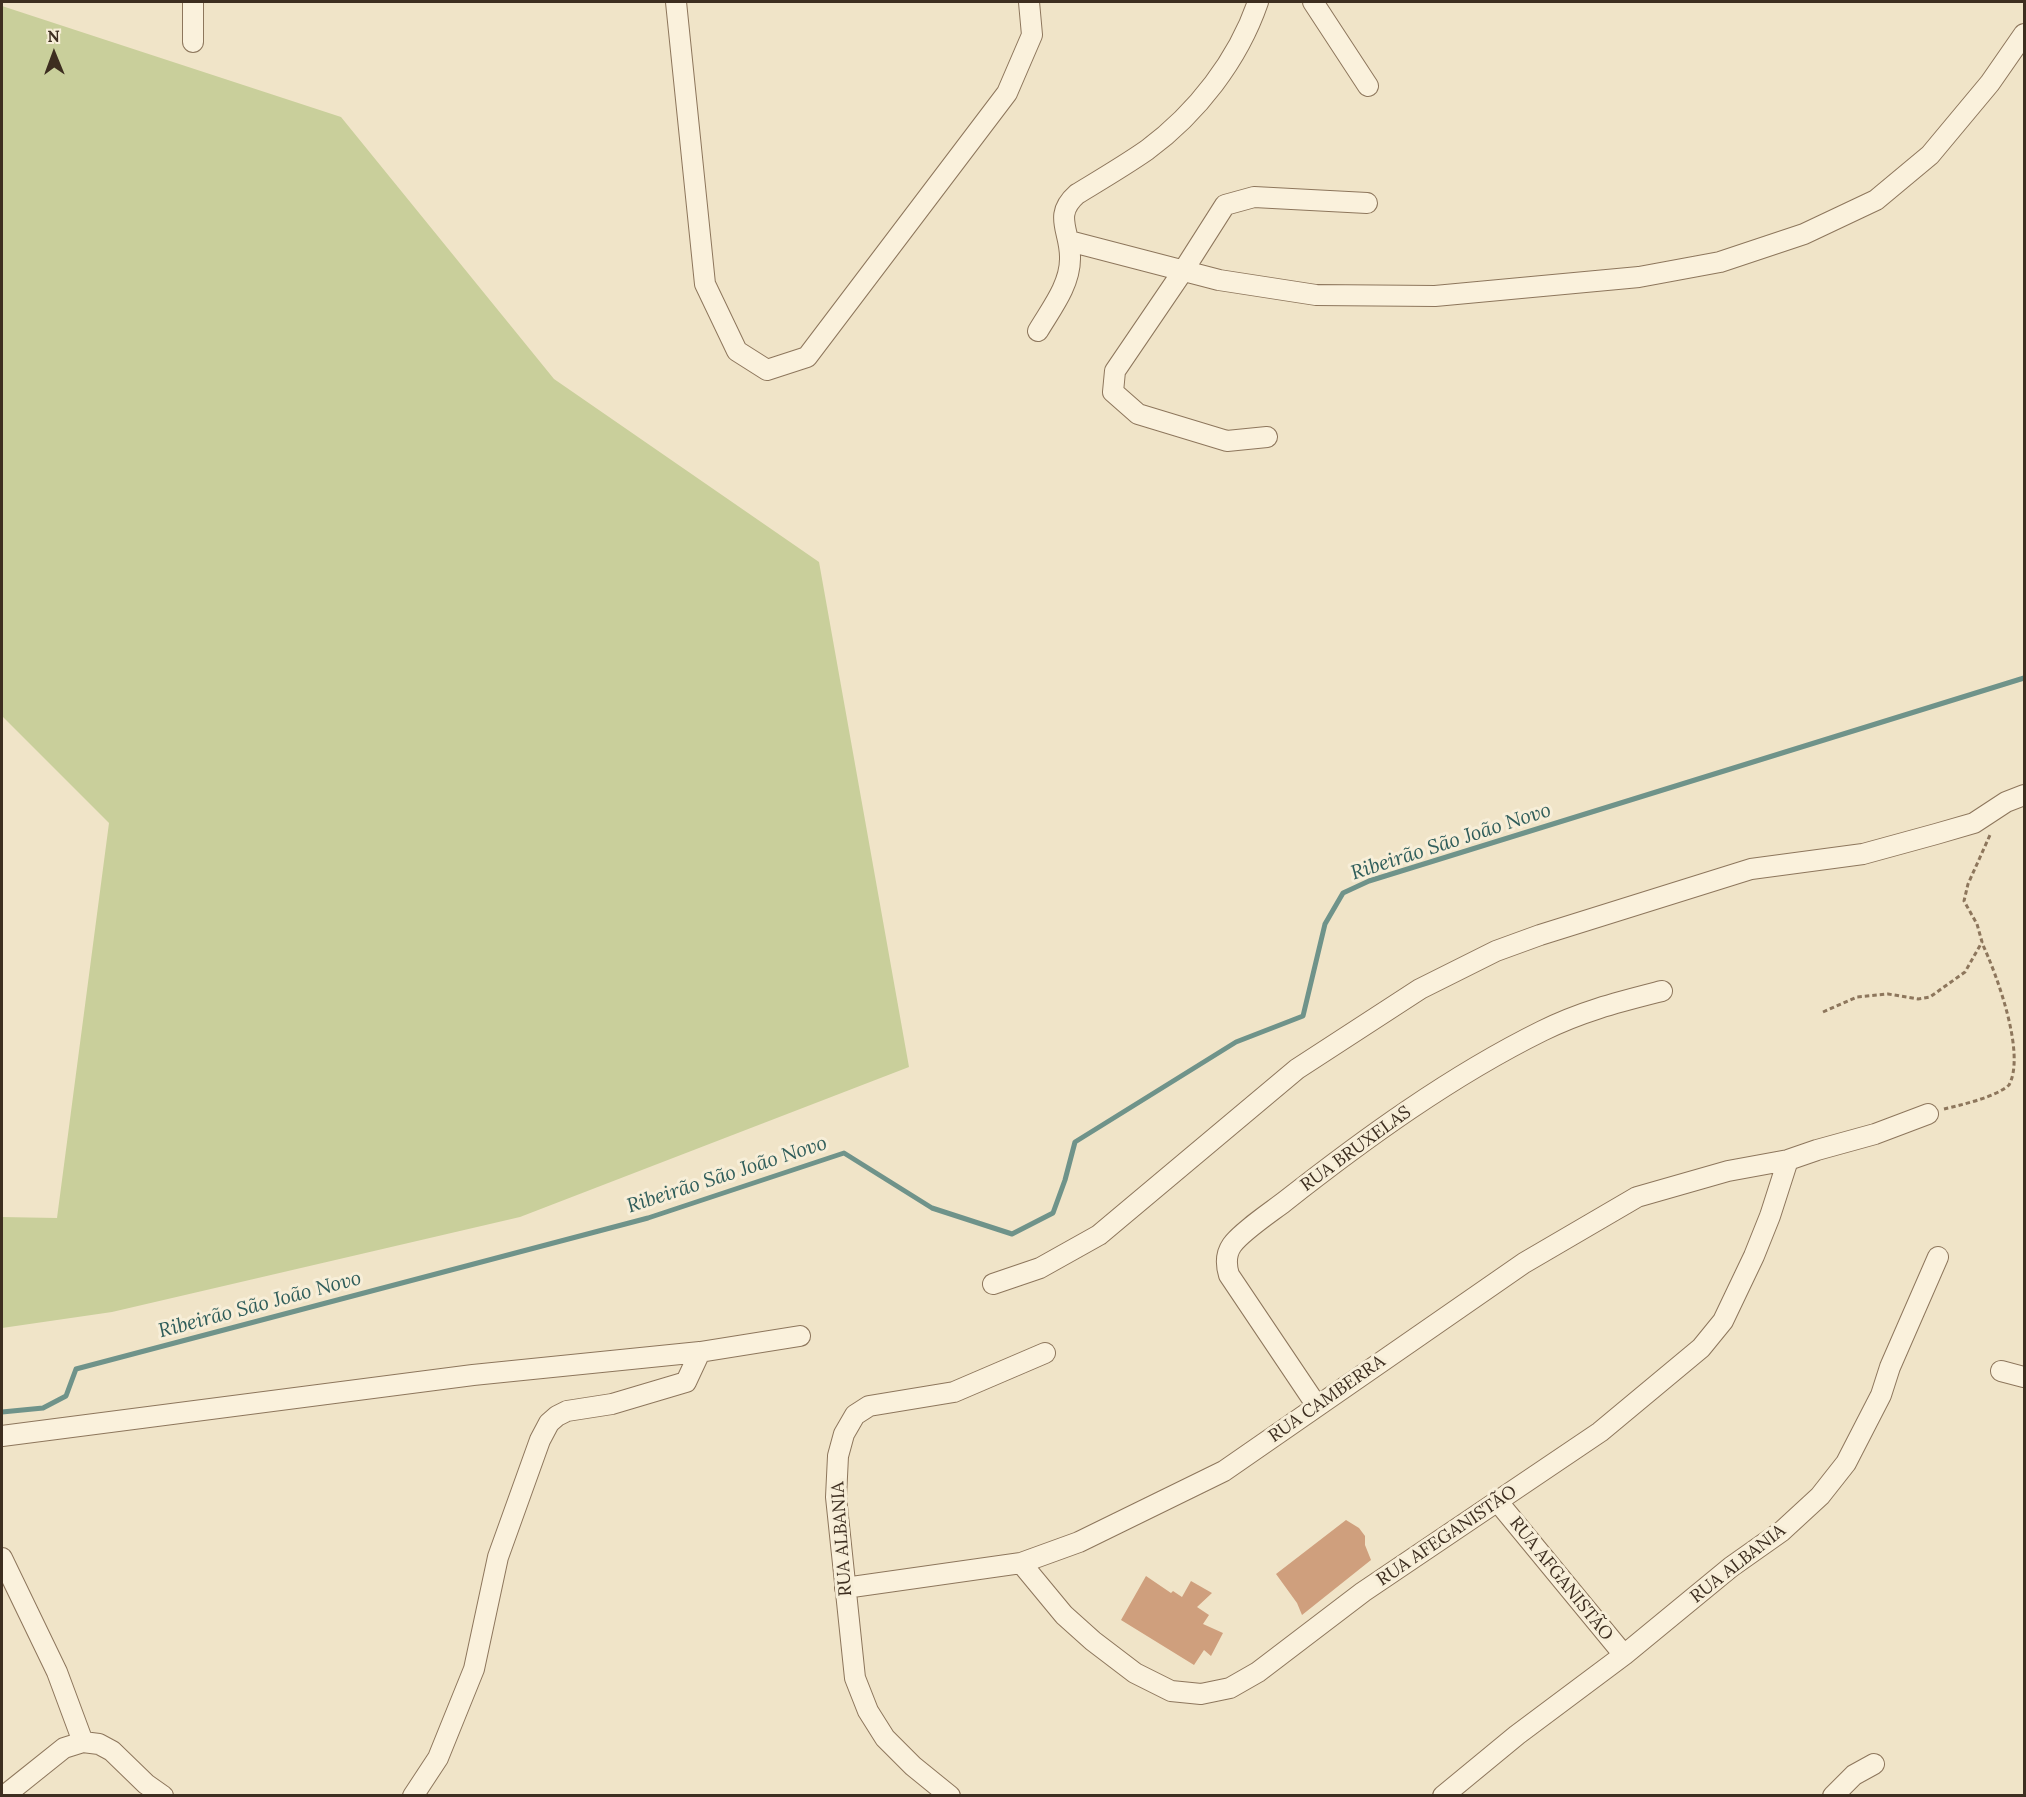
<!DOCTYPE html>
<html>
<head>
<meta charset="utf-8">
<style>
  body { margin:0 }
  #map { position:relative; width:2026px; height:1797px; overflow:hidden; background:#f0e4c8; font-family:Lora,serif }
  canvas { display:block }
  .frame { position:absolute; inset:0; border:3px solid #3d2e20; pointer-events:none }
  .north { position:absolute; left:24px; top:24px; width:60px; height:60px; -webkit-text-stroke:4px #f7eed8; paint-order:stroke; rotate:359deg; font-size:16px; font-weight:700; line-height:24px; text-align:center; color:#3d2e20 }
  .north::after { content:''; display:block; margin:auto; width:21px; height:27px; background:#3d2e20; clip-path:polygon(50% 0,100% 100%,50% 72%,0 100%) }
</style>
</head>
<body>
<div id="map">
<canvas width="2026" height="1797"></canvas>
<div class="frame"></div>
<div class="north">N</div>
</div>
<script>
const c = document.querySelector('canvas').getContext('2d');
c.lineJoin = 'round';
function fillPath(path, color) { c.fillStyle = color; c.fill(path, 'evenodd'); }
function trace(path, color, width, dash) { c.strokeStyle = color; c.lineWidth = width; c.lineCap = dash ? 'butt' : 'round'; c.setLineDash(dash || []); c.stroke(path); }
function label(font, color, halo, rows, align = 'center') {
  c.font = font + ' Lora,serif'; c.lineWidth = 6; c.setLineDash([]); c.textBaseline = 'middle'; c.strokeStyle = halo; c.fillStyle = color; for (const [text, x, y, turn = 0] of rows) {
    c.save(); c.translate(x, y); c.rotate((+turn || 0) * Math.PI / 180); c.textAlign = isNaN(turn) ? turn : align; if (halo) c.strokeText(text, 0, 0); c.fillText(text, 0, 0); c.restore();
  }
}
fillPath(new Path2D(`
  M2,6l339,111 213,262 265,183 90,505 -389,150 -408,95 -110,16v-111l55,1 52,-395 -107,-107z`), '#c9cf9b');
trace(new Path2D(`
  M2,1412l41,-4 23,-12 10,-27 572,-151 196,-65 88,55 80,26 41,-21 12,-33 10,-38 161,-100 67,-26 22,-92 18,-31 26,-12 655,-203`), '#6f938a', 5);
fillPath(new Path2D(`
  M1346,1520l13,8 6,8v9l6,15 -69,55 -5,-12 -21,-29z
  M1146,1576l25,17 2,-2 9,6 9,-16 21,12 -15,14 12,8 -6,9 20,9 -12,23 -7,-6 -10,15 -73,-45z`), '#cf9f7d');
const minor = new Path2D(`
  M193,2v40
  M676,2l29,282 32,67 30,19 40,-13 200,-264 25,-58 -3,-33
  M1313,2l55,84
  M1069,241l150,39 97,15 119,1 204,-19 81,-15 84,-28 72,-34 54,-45 60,-72 34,-49
  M1038,331c13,-22 32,-46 32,-72 1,-28 -18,-43 7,-65 23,-14 47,-28 70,-44 50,-37 91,-90 111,-148
  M1267,437l-40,4 -89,-27 -25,-22 2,-21 68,-100 42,-66 29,-8 113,6
  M993,1284l47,-16 59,-33 198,-166 123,-80 76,-38 44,-16 211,-66 112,-15 73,-20 38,-11 32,-21 18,-7
  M2001,1371l23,6
  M1317,1406l-88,-131c-3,-10 -4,-20 3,-30 9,-13 39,-33 52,-43 80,-63 167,-126 258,-171 40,-20 77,-29 120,-40
  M2,1436l471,-61 227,-23 100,-16
  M1498,1502l126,153
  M2,1558l55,114 26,70
  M1021,1563l43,52 29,26 42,32 36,18 30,3 29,-6 28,-16 105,-80 237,-160 101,-84 22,-27 31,-65 16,-40 18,-56
  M845,1588l176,-25 58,-21 145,-71 300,-208 113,-66 91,-26 60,-11 29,-10 58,-16 53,-20
  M4,1796l60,-48 19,-6 16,2 13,7 34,33 17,12
  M413,1796l25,-38 36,-89 24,-112 42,-117 9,-17 8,-7 10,-5 45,-7 74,-22 14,-30
  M950,1796l-37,-30 -28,-28 -17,-27 -13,-33 -19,-181 2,-41 6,-22 11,-19 14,-9 85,-14 91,-39
  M1443,1796l74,-61 107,-80 107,-88 51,-36 38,-35 26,-33 35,-68 9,-28 48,-110
  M1833,1796l21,-21 20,-11`);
trace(minor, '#8d765c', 22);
trace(new Path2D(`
  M1823,1012l34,-15 31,-3 30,5 12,-2 35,-25 17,-30 -5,-18 -13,-23 4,-17 22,-49
  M1944,1109c17,-4 52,-12 65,-24 17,-31 -12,-110 -27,-142`), '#8d765c', 3, [4.5, 3]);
trace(minor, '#faf1dc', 20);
label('18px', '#3d2e20', '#f7eed8', [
  ["RUA BRUXELAS",1356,1149,-36],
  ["RUA CAMBERRA",1327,1399,-35],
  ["RUA AFEGANISTÃO",1447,1536,-34],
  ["RUA ALBANIA",842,1539,-94],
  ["RUA ALBANIA",1738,1564,-38],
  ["RUA AFGANISTÃO",1561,1579,51]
]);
label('italic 20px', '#2f5d5a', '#f7eed8', [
  ["Ribeirão São João Novo",1451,842,-18],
  ["Ribeirão São João Novo",727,1175,-18],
  ["Ribeirão São João Novo",260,1305,-15]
]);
</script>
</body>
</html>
